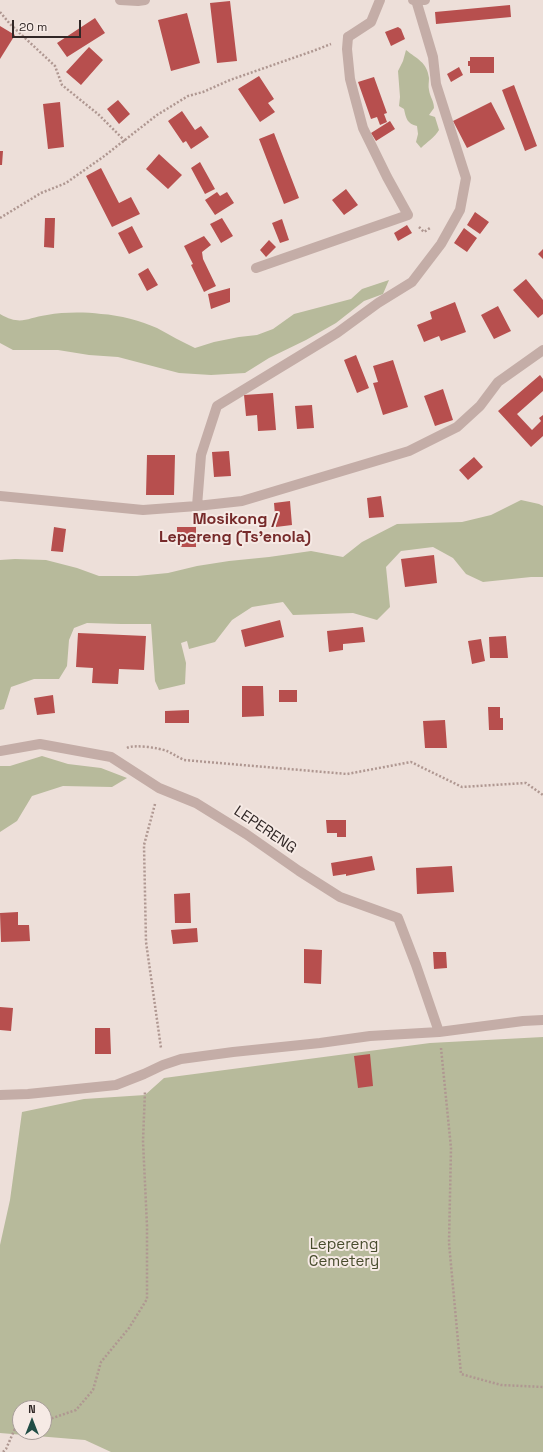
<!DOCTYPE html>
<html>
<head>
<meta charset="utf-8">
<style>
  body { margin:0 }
  #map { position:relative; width:543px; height:1452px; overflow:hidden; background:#eddfd9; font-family:"Space Grotesk",sans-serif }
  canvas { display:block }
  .north { position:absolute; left:12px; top:1400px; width:40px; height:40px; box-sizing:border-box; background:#f6eae5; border:1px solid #a79c99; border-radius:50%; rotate:0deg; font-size:11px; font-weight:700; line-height:16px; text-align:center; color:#312726 }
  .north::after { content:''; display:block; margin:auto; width:14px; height:18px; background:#214d46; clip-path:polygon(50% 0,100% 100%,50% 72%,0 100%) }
  .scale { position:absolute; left:12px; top:20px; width:69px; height:18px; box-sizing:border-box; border:2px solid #312726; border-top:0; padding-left:5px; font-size:12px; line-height:14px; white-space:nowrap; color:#312726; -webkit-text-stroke:3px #f6eae5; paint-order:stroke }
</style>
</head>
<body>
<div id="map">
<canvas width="543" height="1452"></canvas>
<div class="north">N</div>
<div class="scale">20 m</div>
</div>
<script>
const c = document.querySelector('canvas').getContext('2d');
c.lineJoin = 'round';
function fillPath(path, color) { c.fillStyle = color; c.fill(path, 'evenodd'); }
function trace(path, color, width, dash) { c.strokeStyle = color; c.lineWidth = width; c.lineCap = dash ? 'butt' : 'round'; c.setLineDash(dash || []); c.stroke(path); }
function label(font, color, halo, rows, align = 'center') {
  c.font = font + ' "Space Grotesk",sans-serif'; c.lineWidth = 4; c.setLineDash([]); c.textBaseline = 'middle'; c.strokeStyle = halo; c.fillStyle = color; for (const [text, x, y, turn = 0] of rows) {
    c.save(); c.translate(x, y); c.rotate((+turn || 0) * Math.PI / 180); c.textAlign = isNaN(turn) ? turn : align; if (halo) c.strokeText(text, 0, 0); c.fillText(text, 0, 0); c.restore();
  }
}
fillPath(new Path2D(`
  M406,50c11,9 21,12 23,28 0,4 -1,8 0,12 1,7 5,11 5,18l-5,7 6,2 4,13c-4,7 -12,12 -18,18l-5,-6 2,-8 -1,-8c-10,-2 -11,-8 -13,-17l-5,-3 1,-9 -2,-26 5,-10z
  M389,280l-6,14 -19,7 -28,22 -30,17 -37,18 -24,15 -34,2 -32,-2 -61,-16 -29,-2 -31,-5h-45l-13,-7v-29c21,12 26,4 47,1 17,-3 37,-3 54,-1 19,1 40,7 56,14 13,7 25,14 38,20l19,-6 25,-5 18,-2 16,-6 21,-15 57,-15 11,-10z
  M521,500l18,4 4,2v71h-12l-48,5 -17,-8 -13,-16 -20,-11 -32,4 -15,16 4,40 -13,13 -24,-7 -60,2 -10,-13 -31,5 -20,13 -17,22 -26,7 -2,-8 -6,2 5,20 -1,21 -26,6 -4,-9 -4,-57h-30l-34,-1 -13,5 -5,12 -2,26 -8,13h-25l-23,8 -7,22 -4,1v-150l15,-1 31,1 31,8 22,8h38l31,-3 29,-7 32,-5 40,-4 42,-6 32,6 19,-15 35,-18 65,-2 29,-7z
  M42,756l26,8 33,4 26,10 -15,9 -49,-1 -31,10 -15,25 -17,11v-66h10z
  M543,1037v415h-432l-26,-12 -85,-7v-188l10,-45 12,-88 62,-13 61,-4 19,-17 266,-35zM20,1408h24v24h-24z`), '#b7ba9b');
fillPath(new Path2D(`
  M230,1l7,60 -20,2 -7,-60z
  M510,5l1,12 -75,7 -1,-12z
  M187,13l13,50 -29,8 -13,-51z
  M95,18l10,15 -38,24 -10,-14z
  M0,26l15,9 -15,24z
  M398,27l3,2 4,10 -14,7 -6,-14z
  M89,47l14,13 -22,25 -15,-13z
  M470,57h24v16h-24v-7h-2v-5h2z
  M459,67l4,8 -12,7 -4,-8z
  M259,76l15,23 -6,4 7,9 -15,10 -22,-33z
  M374,77l13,36 -3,1 3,8 -7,3 -3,-8 -6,2 -13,-37z
  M514,85l23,61 -12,5 -23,-61z
  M118,100l12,14 -11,10 -12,-15z
  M60,102l4,45 -16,2 -5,-45z
  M491,102l14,27 -38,19 -14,-27z
  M182,111l13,19 6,-4 8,11 -18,12 -5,-8 -3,2 -15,-22z
  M390,121l5,8 -19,12 -5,-8z
  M274,133l25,65 -15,6 -25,-65z
  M0,151h3l-1,14h-2z
  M159,154l23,21 -14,14 -22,-20z
  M200,162l15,27 -10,5 -14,-26z
  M101,168l18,35 12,-6 9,17 -28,13 -26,-51z
  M346,189l12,16 -14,10 -12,-15z
  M217,192l3,4 7,-4 7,11 -19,12 -10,-15z
  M475,212l14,10 -9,12 -13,-9z
  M45,218h10l-1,30 -10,-1z
  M222,218l11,18 -12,7 -11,-19z
  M282,219l7,21 -9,3 -8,-20z
  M407,225l5,8 -14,8 -4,-8z
  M132,226l11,21 -14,7 -11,-21z
  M464,228l13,10 -10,14 -13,-9z
  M204,236l7,9 -9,7 1,7 13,27 -12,6 -13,-27 2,-1 -9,-18z
  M269,240l7,7 -10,10 -6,-7z
  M543,249v10l-5,-5z
  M148,268l10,17 -11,6 -9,-17z
  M526,279l17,21v14l-5,4 -25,-28z
  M230,288v14l-19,7 -3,-15z
  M455,302l11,30 -25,9 -2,-5 -15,6 -7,-17 15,-6 -2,-7z
  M498,306l13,25 -17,8 -13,-24z
  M356,355l13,33 -12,5 -13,-33z
  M393,360l15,47 -25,8 -10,-32 5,-1 -5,-16z
  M540,375l3,4v12l-26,23 15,16 9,-9 -2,-3 4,-3v21l-12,11 -33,-36z
  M443,389l10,31 -18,6 -11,-30z
  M273,393l3,37 -18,1 -1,-16 -11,1 -2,-21z
  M312,405l2,23 -17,1 -2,-23z
  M229,451l2,25 -17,1 -2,-25z
  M147,455h28l-1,40h-28z
  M474,457l9,10 -15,13 -9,-10z
  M381,496l3,21 -15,1 -2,-20z
  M290,501l2,24 -16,2 -2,-24z
  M54,527l12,2 -3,23 -12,-1z
  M177,527h19v20h-19z
  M434,555l3,28 -32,4 -4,-28z
  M280,620l4,17 -39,10 -4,-17z
  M363,627l2,15 -22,2v6l-14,2 -2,-21z
  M78,633l68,3 -2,34 -25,-1 -1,15 -26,-1 1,-15 -17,-1z
  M506,636l2,22h-18l-1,-21z
  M481,639l4,22 -13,3 -4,-23z
  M242,686h21l1,30 -22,1z
  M279,690h18v12h-18z
  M53,695l2,18 -18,2 -3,-17z
  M488,707h12v11h3v12h-14z
  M189,710v13h-24v-12z
  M445,720l2,28h-22l-2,-27z
  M326,820h20v17h-9v-4h-10z
  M372,856l3,14 -29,6v-2l-13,2 -2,-13z
  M452,866l2,26 -37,2 -1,-26z
  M190,893l1,30h-16l-1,-29z
  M18,912v13h11l1,16 -29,1 -1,-29z
  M197,928l1,14 -25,2 -2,-14z
  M304,949l18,1 -1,34 -17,-1z
  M433,952h13l1,16 -13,1z
  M0,1007l13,1 -2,23 -11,-1z
  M95,1028h15l1,26h-16z
  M370,1054l3,32 -15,2 -4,-32z`), '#b74f4e');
trace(new Path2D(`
  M0,12l10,12 45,42 7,19 36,29 27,27
  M0,218l41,-25 25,-10 37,-26 54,-42 31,-19 15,-4 27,-12 83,-29 18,-7
  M419,227l5,5 6,-4
  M127,748c8,-4 32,0 40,3 6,3 11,6 17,9l163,14 64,-12 51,25 64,-4 17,12
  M155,804l-11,41 2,97 15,106
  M441,1048l10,100 -2,95 12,131 40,11 42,2
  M44,1421l32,-11 17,-20 8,-28 28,-34 18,-29v-73l-4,-85 2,-50
  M3,1452l3,-3 11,-25h3`), '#af9791', 2.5, [2, 2]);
trace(new Path2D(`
  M256,268l152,-53 -21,-38 -24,-49 -13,-49 -3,-30 1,-12
  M0,496l143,14 54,-4 45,-5 167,-50 48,-24 23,-21 18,-24 45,-32
  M197,506l4,-51 16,-49 120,-73 41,-30 34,-21 29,-38 19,-34 6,-32 -30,-94 -3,-27 -17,-57`), '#c4ada7', 10);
trace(new Path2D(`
  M120,0l18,1 7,-1
  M413,0h12
  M348,37l23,-15 9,-22
  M0,751l40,-7 71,13 48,31 37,15 50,31 53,37 41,26 58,21 18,47 23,67
  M0,1095l28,-1 88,-9 28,-11 19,-9 18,-6 52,-7 87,-9 50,-7 69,-4 84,-11 20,-1`), '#c4ada7', 10);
label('15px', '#312726', '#f6eae5', [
  ["LEPERENG",265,830,34]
]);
label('15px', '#484c2d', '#f6eae5', [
  ["Lepereng",344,1245],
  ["Cemetery",344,1262]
]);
label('bold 16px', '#762a2a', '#f6eae5', [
  ["Mosikong /",235,520],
  ["Lepereng (Ts'enola)",235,538]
]);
</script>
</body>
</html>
